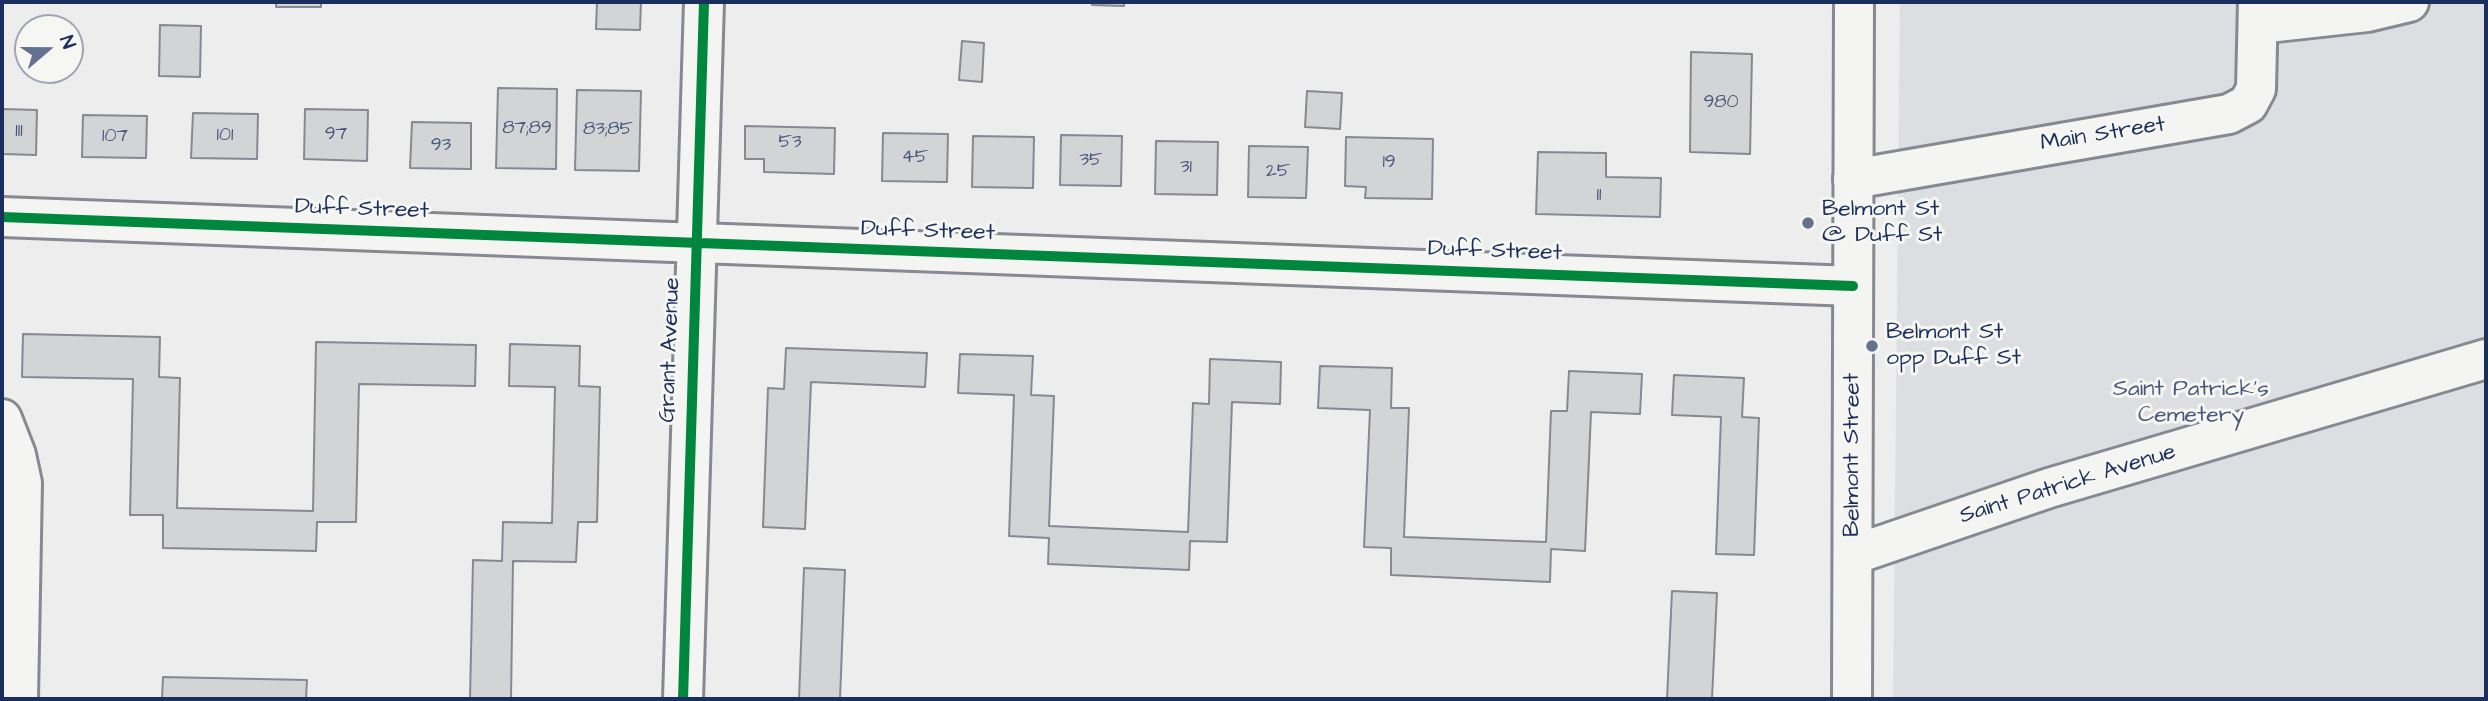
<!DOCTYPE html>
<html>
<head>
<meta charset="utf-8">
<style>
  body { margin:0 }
  #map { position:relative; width:2488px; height:701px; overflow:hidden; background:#ededed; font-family:"Architects Daughter",sans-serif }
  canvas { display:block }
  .frame { position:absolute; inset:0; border:4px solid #1b2f5e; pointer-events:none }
  .north { position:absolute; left:14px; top:14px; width:70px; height:70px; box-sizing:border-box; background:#f6f6f2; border:2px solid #9ea6b7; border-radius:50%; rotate:70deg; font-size:19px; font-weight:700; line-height:28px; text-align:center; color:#1b2f5e }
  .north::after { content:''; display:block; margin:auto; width:24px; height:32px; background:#647290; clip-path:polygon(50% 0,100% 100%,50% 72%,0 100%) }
</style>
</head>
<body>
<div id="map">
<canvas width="2488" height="701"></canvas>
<div class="frame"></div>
<div class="north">N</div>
</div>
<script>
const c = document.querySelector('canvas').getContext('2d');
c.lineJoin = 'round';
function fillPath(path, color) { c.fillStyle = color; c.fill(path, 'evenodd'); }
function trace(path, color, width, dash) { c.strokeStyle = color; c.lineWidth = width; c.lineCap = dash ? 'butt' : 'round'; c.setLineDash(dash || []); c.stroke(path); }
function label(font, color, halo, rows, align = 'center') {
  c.font = font + ' "Architects Daughter",sans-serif'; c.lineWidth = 6; c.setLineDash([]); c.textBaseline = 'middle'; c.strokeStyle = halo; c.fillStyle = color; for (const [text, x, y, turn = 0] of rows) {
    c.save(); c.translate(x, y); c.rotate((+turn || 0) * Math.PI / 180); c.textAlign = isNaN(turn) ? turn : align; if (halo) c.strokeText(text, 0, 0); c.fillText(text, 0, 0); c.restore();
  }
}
fillPath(new Path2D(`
  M1900,2h586v697h-593z`), '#dcdee1');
const building = new Path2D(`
  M276,2h45v5h-45z
  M597,2h44l-1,28 -44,-1z
  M1092,2h32v4l-32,-1z
  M160,25l41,1 -1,51 -41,-1z
  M962,41l22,2 -2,39 -23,-2z
  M1691,52l61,2 -2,100 -60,-2z
  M498,88l59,1 -1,80 -60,-1z
  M577,90l64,1 -2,80 -64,-1z
  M1307,91l35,2 -2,36 -35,-2z
  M2,109l35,1 -1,45 -34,-1z
  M305,109l63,1 -1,51 -63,-2z
  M193,113l65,1 -1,45 -66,-1z
  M83,115l64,1 -1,42 -64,-1z
  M412,122l59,1v46l-61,-1z
  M745,126l90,2 -1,46 -70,-2v-13h-19z
  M883,133l65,1 -1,48 -65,-1z
  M1061,135l61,1 -1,50 -61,-1z
  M973,136l61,1 -1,51 -61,-1z
  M1346,137l87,2 -1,60 -67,-1 1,-11 -21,-1z
  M1156,141l62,1 -1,53 -62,-1z
  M1249,146l59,1 -2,51 -58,-1z
  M1538,152l68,1v24l55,1 -1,39 -124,-3z
  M23,334l137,3 -1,40 21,1 -3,130 136,3 3,-169 160,3 -1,41 -116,-2 -3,138h-39l-1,29 -153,-3v-33h-33l3,-136 -111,-2z
  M510,344l70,2 -1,40 21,1 -3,135h-19l-2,40 -63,-1 -2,138h-41l3,-139 29,1 1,-39 49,1 3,-136 -46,-1z
  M786,348l141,5 -2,34 -114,-5 -6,147 -42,-2 5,-139 16,1z
  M960,354l73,2 -2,39 23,1 -5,130 139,6 5,-129 16,1 1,-45 71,3 -1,42 -48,-2 -5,140 -37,-1 -1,29 -141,-6 1,-26 -40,-2 5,-141 -56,-2z
  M1320,366l72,2 -1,40h18l-5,129 142,5 5,-131h16l2,-40 73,3 -2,40 -49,-2 -6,139 -34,-2 -1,33 -159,-7v-27l-27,-1 6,-137 -52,-2z
  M1674,375l70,3 -2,39 17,1 -5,137 -38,-1 5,-137 -49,-2z
  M804,568l41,2 -5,129h-41z
  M1672,591l45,2 -5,106h-45z
  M163,677l144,3 -1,19h-144z`);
fillPath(building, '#d3d4d6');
trace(building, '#868992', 2);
const minor = new Path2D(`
  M2258,24l109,-12 42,-10
  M1853,179l376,-65 19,-10 8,-15 2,-87
  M2,217l1851,69
  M2,419l14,36 6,28 -4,216
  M1853,555l196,-67 437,-129
  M683,699l21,-697`);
const major = new Path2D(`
  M1852,699l2,-697`);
trace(minor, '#868992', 44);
trace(major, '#868992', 44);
trace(minor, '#f4f4f2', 38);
trace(major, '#f4f4f2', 38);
trace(new Path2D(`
  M2,217l1851,69
  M683,699l21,-697`), '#00873e', 10);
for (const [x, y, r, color] of [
  [1808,223,7,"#647290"],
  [1872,346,7,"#647290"]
]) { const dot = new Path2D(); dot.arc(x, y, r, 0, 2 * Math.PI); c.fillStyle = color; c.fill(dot); trace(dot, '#f6f6f2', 2.5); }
label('19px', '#49587c', null, [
  ["980",1721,103],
  ["87;89",527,129],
  ["83;85",608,130],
  ["111",19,132],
  ["97",336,135],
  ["101",225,136],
  ["107",115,137],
  ["53",790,143],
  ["93",441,146],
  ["45",915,158],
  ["35",1091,161],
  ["19",1389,163],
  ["31",1186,168],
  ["25",1278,172],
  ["11",1599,196]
]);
label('23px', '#1b2f5e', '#f6f6f2', [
  ["Main Street",2103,135,-9],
  ["Duff Street",362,210,2],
  ["Duff Street",928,232,2],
  ["Duff Street",1495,252,2],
  ["Grant Avenue",671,350,-88],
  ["Belmont Street",1853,455,-90],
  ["Saint Patrick Avenue",2068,485,-17]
]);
label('23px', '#1b2f5e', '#f6f6f2', [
  ["Belmont St",1822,210],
  ["@ Duff St",1822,236],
  ["Belmont St",1886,333],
  ["opp Duff St",1886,359]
], 'left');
label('23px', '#48587c', '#f6f6f2', [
  ["Saint Patrick's",2191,390],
  ["Cemetery",2191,416]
]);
</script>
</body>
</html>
